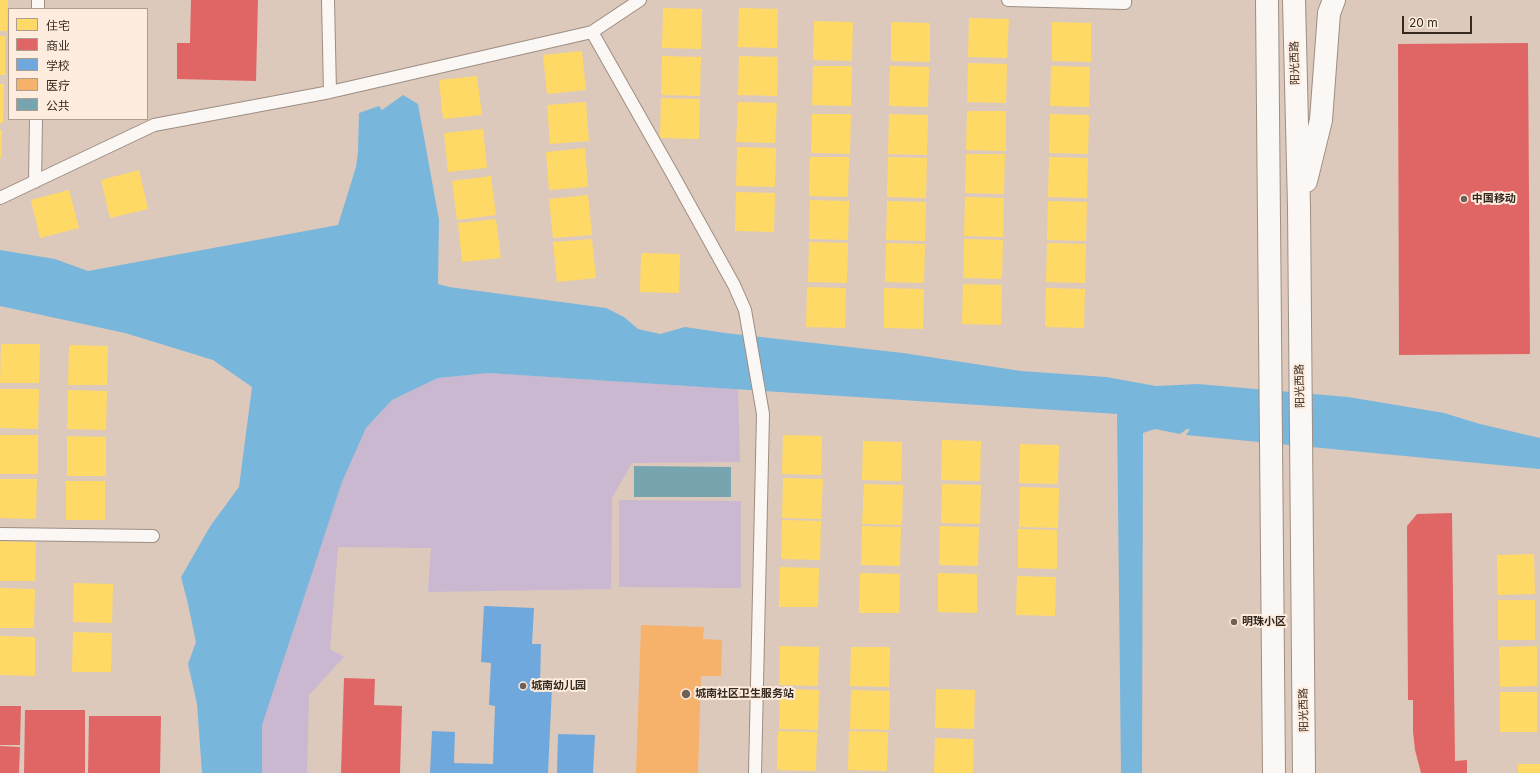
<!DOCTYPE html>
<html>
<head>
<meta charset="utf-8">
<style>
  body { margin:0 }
  #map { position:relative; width:1540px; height:773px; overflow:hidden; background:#dcc9bb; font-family:Inter,"Noto Sans SC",sans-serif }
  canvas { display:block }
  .legend { position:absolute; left:8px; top:8px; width:140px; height:112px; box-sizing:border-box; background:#feecde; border:1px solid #ae9e92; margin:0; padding:5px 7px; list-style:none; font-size:12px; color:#36291f }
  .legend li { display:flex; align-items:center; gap:8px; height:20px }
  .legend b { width:20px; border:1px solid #ae9e92 }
  .scale { position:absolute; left:1402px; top:16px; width:70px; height:18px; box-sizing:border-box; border:2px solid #36291f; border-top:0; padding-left:5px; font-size:12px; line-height:14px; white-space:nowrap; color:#36291f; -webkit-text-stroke:3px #feecde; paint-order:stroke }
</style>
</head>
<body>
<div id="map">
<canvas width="1540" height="773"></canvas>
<ul class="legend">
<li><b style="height:11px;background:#ffd966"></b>住宅</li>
<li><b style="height:11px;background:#e06666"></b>商业</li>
<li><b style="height:11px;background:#6fa8dc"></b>学校</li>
<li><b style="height:11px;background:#f6b26b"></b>医疗</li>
<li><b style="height:11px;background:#76a5af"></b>公共</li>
</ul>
<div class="scale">20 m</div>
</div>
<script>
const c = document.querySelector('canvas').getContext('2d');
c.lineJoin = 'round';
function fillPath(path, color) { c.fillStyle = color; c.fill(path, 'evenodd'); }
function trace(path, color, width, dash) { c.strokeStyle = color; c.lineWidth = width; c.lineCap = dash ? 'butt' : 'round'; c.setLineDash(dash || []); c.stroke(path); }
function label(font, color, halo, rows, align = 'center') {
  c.font = font + ' Inter,"Noto Sans SC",sans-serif'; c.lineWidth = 4; c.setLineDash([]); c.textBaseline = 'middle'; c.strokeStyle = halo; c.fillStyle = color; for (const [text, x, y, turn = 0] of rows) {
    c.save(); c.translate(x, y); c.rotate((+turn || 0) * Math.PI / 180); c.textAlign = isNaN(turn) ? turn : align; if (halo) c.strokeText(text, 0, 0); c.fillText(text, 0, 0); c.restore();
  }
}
fillPath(new Path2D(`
  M488,373l250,16 2,73 -108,1 -20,35 -1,91 -183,3 3,-44 -93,-1 -8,102 14,8 -35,38 -2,78h-45l-1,-48 81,-243 24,-54 26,-28 46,-22z
  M619,500l122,1v87l-122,-1z`), '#cab7d0');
fillPath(new Path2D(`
  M403,95l15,9 21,116 -1,64 11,3 157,21 18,9 14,12 22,5 25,-7 40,6 178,20 118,18 85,6 50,9 42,-2 150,13 96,16 36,11 60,14v31l-354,-34 4,-6h-3l-7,5 -25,-5 -12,4 -1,340h-21l-4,-359 -629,-41 -50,5 -46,22 -26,28 -24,54 -80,243v48h-60l-5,-69 -9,-40 8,-22 -8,-38 -7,-27 30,-52 28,-38 13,-100 -39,-27 -88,-27 -125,-27v-56l55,9 33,12 250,-46 18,-58 2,-15 1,-39 20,-7 3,4z`), '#79b6dc');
fillPath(new Path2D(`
  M0,0h8l-1,31h-7z
  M663,8l39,1 -1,40 -39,-1z
  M739,8l39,1 -1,39 -39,-1z
  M969,18l40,1 -2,39 -39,-1z
  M814,21l39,1 -1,39 -39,-1z
  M891,22l39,1v39l-39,-1z
  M1052,22l39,1v39l-39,-1z
  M0,36h5v39h-5z
  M582,51l4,39 -39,4 -4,-39z
  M662,56l39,1 -1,39 -39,-1z
  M739,56l39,1 -1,39 -39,-1z
  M968,63l39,1 -1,39 -39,-1z
  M813,66h39l-1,40 -39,-1z
  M890,66l39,1 -1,40 -39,-1z
  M1051,66l39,1 -1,40 -39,-1z
  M477,76l5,39 -39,4 -4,-39z
  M0,84h4l-1,39h-3z
  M661,98l39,1 -1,40 -39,-1z
  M586,102l3,39 -39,3 -3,-39z
  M738,102l39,1 -2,40 -39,-1z
  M967,111h39v40l-40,-1z
  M812,114h39l-1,40 -39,-1z
  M889,114l39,1 -1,40 -39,-1z
  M1050,114l39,1 -1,39 -39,-1z
  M483,129l4,39 -39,4 -4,-39z
  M0,130h2l-1,28h-1z
  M737,147l39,1 -1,39 -39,-1z
  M585,148l3,39 -39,3 -3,-38z
  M966,154h39l-1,40 -39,-1z
  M810,157h39l-1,40 -39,-1z
  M888,157l39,1 -1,40 -39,-1z
  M1049,157l39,1 -1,40 -39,-1z
  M139,170l9,39 -38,9 -9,-38z
  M491,176l5,39 -39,5 -5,-39z
  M69,190l10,38 -39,10 -9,-38z
  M736,192l39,1 -1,39 -39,-1z
  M588,195l4,40 -39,3 -4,-39z
  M965,197l39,1 -1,39 -39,-1z
  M810,200l39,1 -1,39 -39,-1z
  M887,201l39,1 -1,39 -39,-1z
  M1048,201l39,1 -1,39 -39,-1z
  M496,219l5,39 -39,4 -4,-39z
  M592,239l4,39 -39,4 -4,-40z
  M964,239l39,1 -1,39 -39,-1z
  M809,242l39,1 -1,40 -39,-1z
  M886,243l39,1 -1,39 -39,-1z
  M1047,243l39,1 -1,39 -39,-1z
  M641,253l39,1 -1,39 -39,-1z
  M963,284l39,1 -1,40 -39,-1z
  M807,287l39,1 -1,40 -39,-1z
  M884,288l40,1 -1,40 -39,-1z
  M1046,288l39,1 -1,39 -39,-1z
  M1,344h39l-1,39h-39z
  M69,345l39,1 -1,39h-39z
  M0,389h39l-1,40 -38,-1z
  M68,390l39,1 -1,39 -39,-1z
  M0,435h38v39h-38z
  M783,435l39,1 -1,39 -39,-1z
  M67,436l39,1v39h-39z
  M942,440l39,1 -1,40 -39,-1z
  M863,441l39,1 -1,39 -39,-1z
  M1020,444l39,1 -1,39 -39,-1z
  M783,478l40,1 -2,40 -39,-1z
  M0,479h37l-1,40 -36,-1z
  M66,481h39v39h-39z
  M864,484l39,1 -1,40 -40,-1z
  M942,484l39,1 -1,39 -39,-1z
  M1020,487l39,1 -1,40 -39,-1z
  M782,520l39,1 -1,39 -39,-1z
  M862,526l39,1 -1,39 -39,-1z
  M940,526l39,1 -1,39 -39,-1z
  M1018,529l39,1v39l-39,-1z
  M0,541l36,1 -1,39h-35z
  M1534,554l1,40 -37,1 -1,-40z
  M780,567l39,1 -1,39h-39z
  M860,573l40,1 -1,39h-40z
  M938,573l39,1v39l-39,-1z
  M1017,576l39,1 -1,39 -39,-1z
  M74,583l39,1 -1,39 -39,-1z
  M0,588l35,1 -1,39h-34z
  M1498,600h37v40h-37z
  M73,632l39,1 -1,39h-39z
  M0,636l35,1v39l-35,-1z
  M780,646l39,1 -1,39 -39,-1z
  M1537,646v40l-37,1 -1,-40z
  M851,647h39l-1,40 -39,-1z
  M780,689l39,1 -1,40 -39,-1z
  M936,689l39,1 -1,39 -39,-1z
  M851,690l39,1 -1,39 -39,-1z
  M1500,692h37v40h-37z
  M778,731l39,1 -1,39 -39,-1z
  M849,731l39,1 -1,39 -39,-1z
  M935,738l39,1 -1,34h-39z
  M1518,764h22v9h-22z`), '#ffd966');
fillPath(new Path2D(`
  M191,0h67l-2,81 -79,-2v-36h13z
  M1528,43l2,311 -131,1 -1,-311z
  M1452,513l3,248 12,-1v13h-46l-6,-23 -2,-19v-31h-5l-1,-174 10,-12z
  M344,678l31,1 -1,26 28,1 -2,67h-59z
  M0,706h21l-1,39h-20z
  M25,710h60v63h-61z
  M89,716h72l-1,57h-72z
  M0,746l20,1 -1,26h-19z`), '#e06666');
fillPath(new Path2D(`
  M484,606l50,2 -2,36h9l-1,43h12l-4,86h-118l2,-42 23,1 -1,31 39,1 2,-58 -6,-1 2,-42 -10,-1z
  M558,734l37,1 -2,38h-36z`), '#6fa8dc');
fillPath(new Path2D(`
  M641,625l63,2 -1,12 19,1 -1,36h-20l-3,97h-62z`), '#f6b26b');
fillPath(new Path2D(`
  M634,466l97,1v30h-97z`), '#76a5af');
const lane = new Path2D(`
  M328,0l2,92
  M1008,0l117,3v-3
  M38,9v-9
  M592,32l81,143 61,110 11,25 18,104 -8,359
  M35,182l1,-63
  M0,198l154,-73 176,-33 262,-60 48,-32
  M0,534l153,2`);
const secondary = new Path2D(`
  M1267,0l7,773
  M1294,0l5,207 5,566
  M1306,181l15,-61 8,-107 5,-13`);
trace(lane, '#9d8e83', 14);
trace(secondary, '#9d8e83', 24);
trace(lane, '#faf7f5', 12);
trace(secondary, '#faf7f5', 22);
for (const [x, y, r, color] of [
  [1464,199,4,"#706156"],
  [1234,622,4,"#706156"],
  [523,686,4,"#706156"],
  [686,694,5,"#706156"]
]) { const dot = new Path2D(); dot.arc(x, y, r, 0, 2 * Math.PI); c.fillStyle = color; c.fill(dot); trace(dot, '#feecde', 1.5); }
label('11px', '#36291f', '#feecde', [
  ["阳光西路",1295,63,-91],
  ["阳光西路",1300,386,-91],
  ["阳光西路",1304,710,-91]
]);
label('bold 11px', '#36291f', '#feecde', [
  ["中国移动",1472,199],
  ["明珠小区",1242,622],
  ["城南幼儿园",531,686],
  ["城南社区卫生服务站",695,694]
], 'left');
</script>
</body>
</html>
